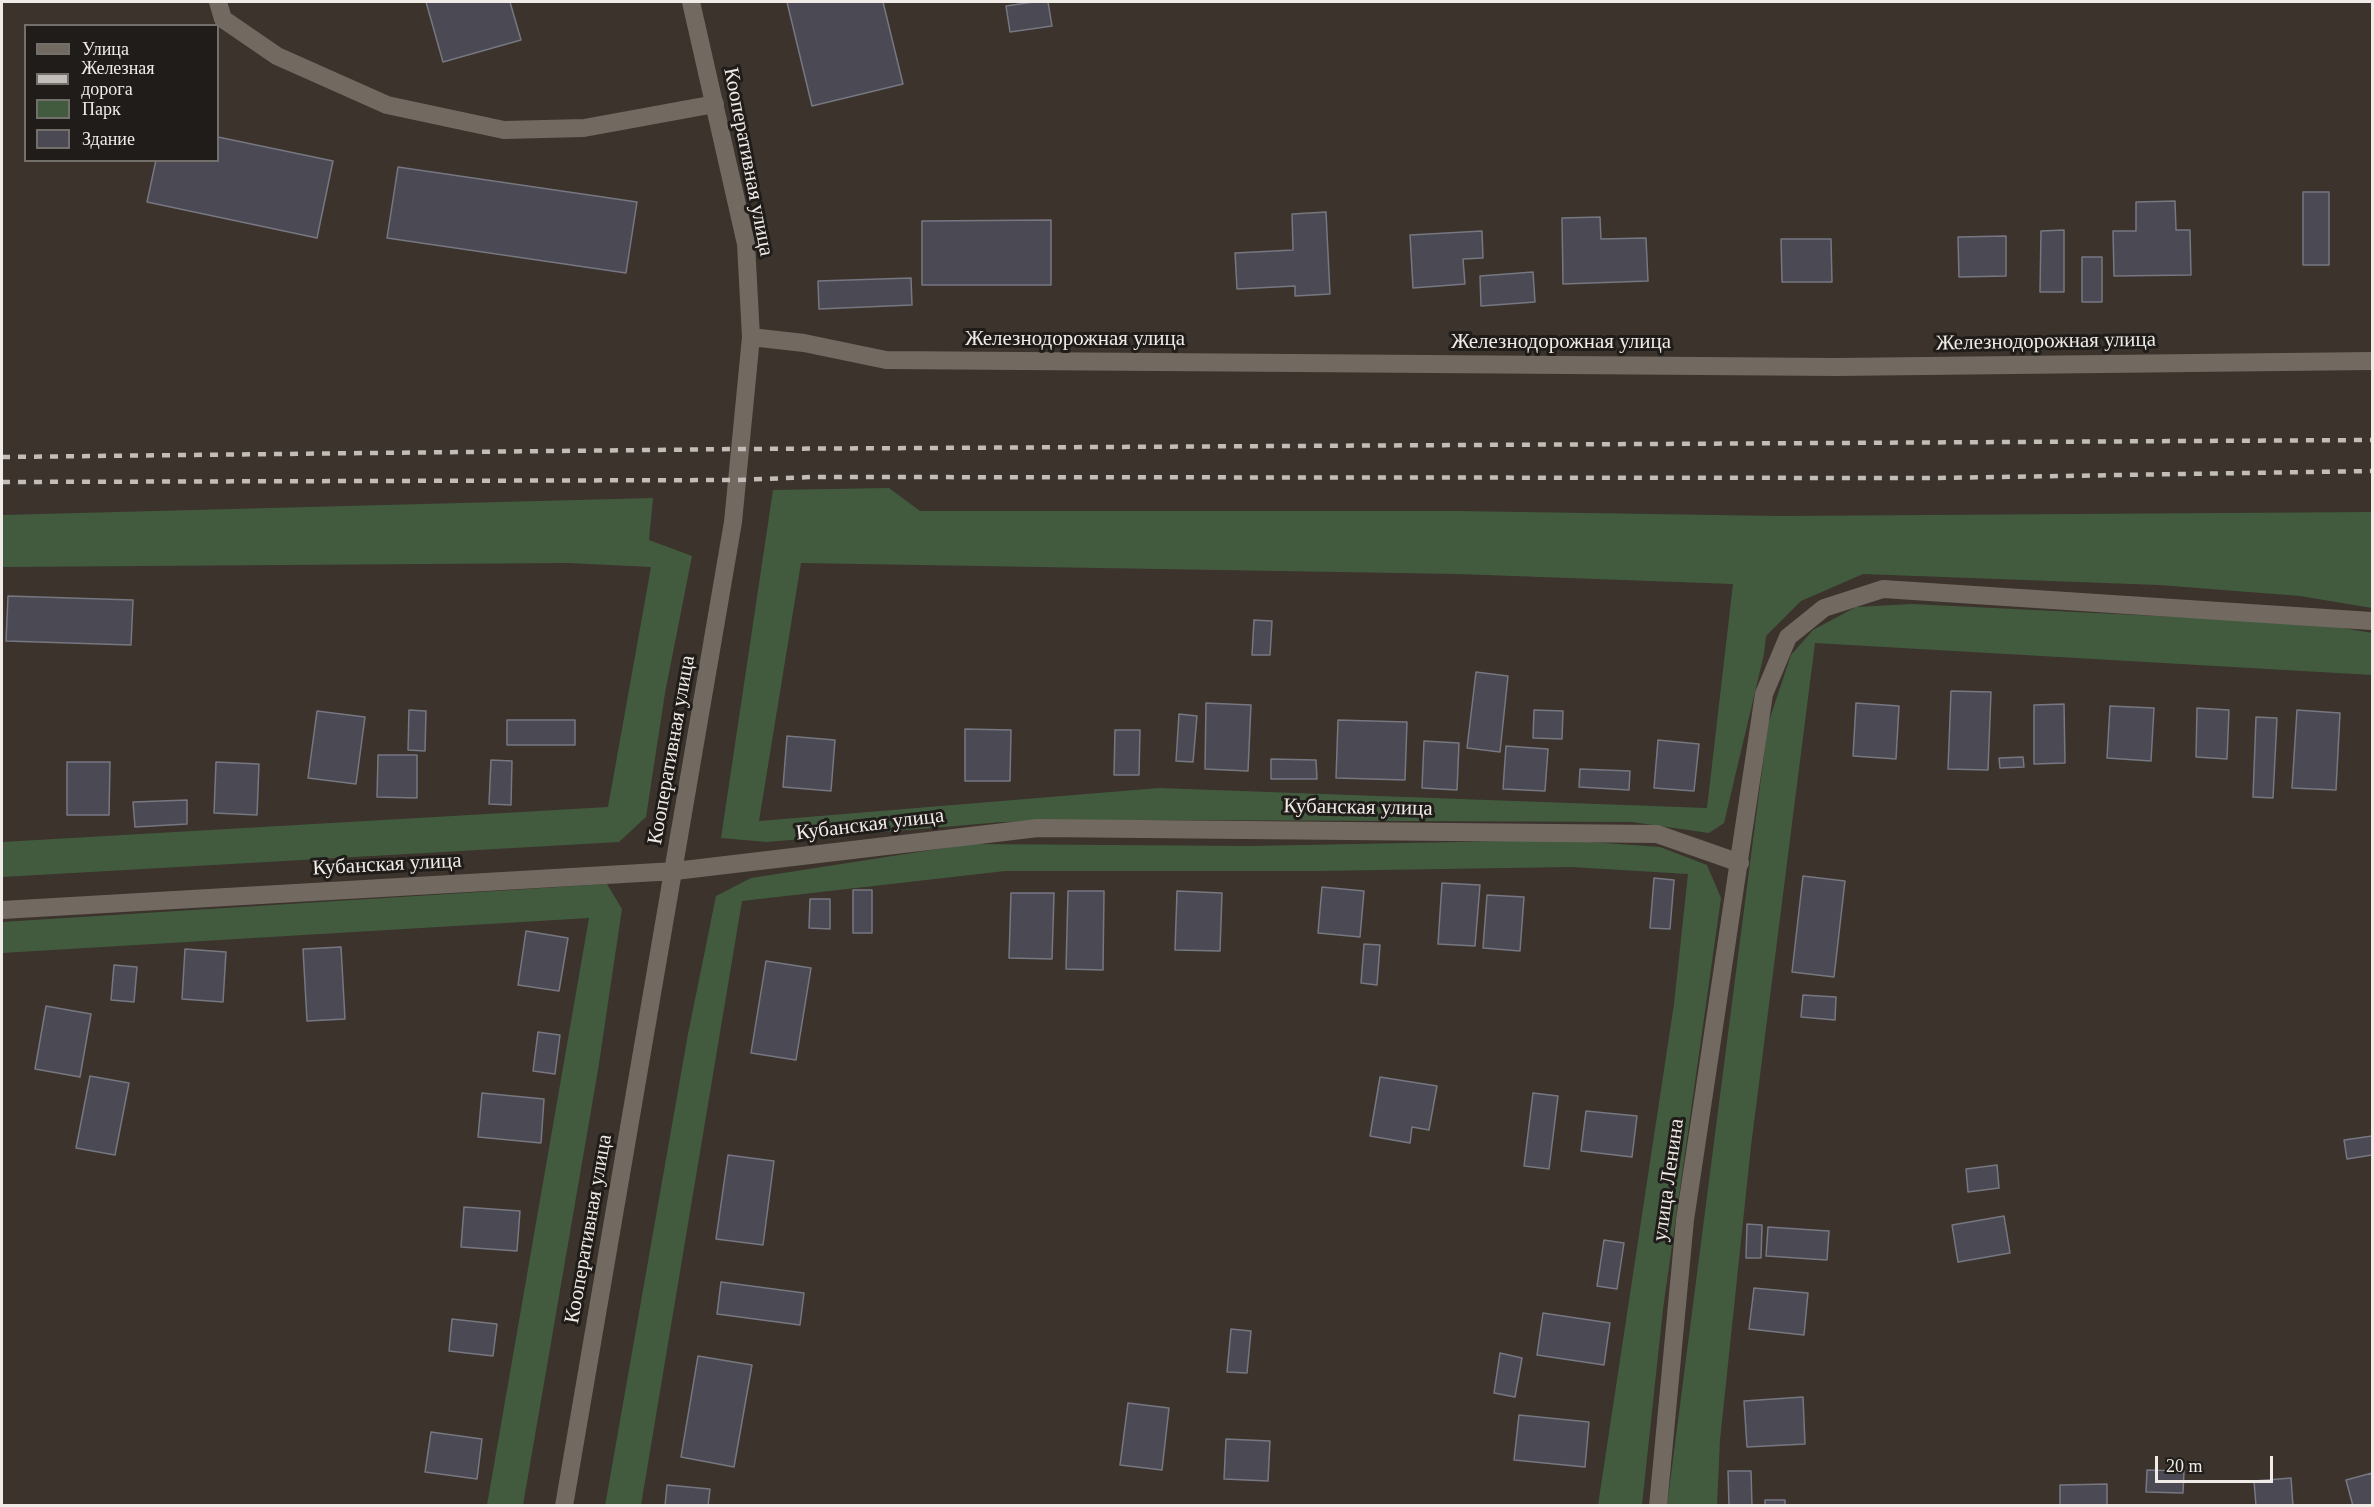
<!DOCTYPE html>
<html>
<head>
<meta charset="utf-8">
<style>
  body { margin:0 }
  #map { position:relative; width:2374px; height:1507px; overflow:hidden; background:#3b332c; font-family:Georgia,serif }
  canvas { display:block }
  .frame { position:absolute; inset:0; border:3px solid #f0ebe7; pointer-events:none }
  .legend { position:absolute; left:24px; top:24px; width:195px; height:138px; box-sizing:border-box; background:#1f1c19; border:2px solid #736f6b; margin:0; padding:8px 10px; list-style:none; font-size:18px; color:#f0ebe7 }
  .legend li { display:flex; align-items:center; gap:12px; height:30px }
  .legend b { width:30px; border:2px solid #736f6b }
  .scale { position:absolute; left:2155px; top:1456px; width:118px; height:27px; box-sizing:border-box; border:3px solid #f0ebe7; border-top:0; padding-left:8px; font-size:18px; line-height:21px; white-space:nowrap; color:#f0ebe7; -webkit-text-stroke:4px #1f1c19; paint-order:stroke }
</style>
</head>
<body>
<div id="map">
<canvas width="2374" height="1507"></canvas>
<div class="frame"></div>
<ul class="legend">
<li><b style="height:8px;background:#726961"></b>Улица</li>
<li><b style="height:8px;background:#c2bdb8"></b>Железная дорога</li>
<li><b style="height:16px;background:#425b3f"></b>Парк</li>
<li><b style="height:16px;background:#4b4a54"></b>Здание</li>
</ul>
<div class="scale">20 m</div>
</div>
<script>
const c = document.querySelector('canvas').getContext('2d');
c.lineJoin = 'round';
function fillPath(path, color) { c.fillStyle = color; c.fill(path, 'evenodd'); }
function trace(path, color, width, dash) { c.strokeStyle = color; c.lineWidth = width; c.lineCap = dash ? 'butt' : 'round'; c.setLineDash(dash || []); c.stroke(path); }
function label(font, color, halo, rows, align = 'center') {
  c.font = font + ' Georgia,serif'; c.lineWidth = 6; c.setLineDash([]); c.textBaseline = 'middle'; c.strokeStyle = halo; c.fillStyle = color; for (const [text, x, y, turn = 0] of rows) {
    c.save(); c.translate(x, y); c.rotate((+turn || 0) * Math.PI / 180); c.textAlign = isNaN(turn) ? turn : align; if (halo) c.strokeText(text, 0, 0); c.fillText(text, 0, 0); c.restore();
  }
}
fillPath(new Path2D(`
  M889,488l31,23h538l321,5 593,-4v96l-72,-12 -141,-11 -296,-11 -62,27 -35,35 -2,18 -40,169 -15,10 -77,-11 -460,-2 -170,2 -235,20 -46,-4 52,-348zM801,563l657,11 275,10 -26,224 -548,-20 -400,33z
  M653,498l-4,42 43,16 -27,137 -19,124 -27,25 -617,35v-35l606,-35 43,-240 -83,-4 -566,4v-52z
  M1912,604l408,20 52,9v42l-557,-32 -64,503 -31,294 -3,65 -50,1 101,-782 23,-69 22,-25 43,-23z
  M1562,840l98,7 47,18 14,33 -58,411 -21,196h-44l76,-501 14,-130 -117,-7 -256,4h-310l-263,30 -101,604 -36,1 83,-472 28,-138 35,-18 219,-34 281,2z
  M607,884l15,25 -24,161 -75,435h-36l102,-587 -587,35v-31z`), '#425b3f');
const building = new Path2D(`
  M426,2h84l11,38 -78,22z
  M787,2h96l20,82 -91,22z
  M1033,2h15l4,24 -42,6 -4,-26z
  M218,137l115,24 -16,77 -170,-36 9,-42h62z
  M398,167l239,35 -11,71 -239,-35z
  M2303,192h26v73h-26z
  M2175,201l1,29h14l1,45 -77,1 -1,-45h23v-29z
  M1326,212l4,82 -35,2v-10l-58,3 -2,-36 58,-3 -1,-36z
  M1600,217l1,22 45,-1 2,43 -85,3 -1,-66z
  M1051,220v65h-129v-64z
  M2064,230v62h-24l1,-61z
  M1482,231l1,27 -20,1 2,25 -52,4 -3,-53z
  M2006,236v40l-47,1 -1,-40z
  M1781,239h50l1,43h-50z
  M2082,257h20v45h-20z
  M1533,272l2,30 -54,4 -1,-30z
  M911,278l1,27 -93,4 -1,-28z
  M8,596l125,4 -2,45 -125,-4z
  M1254,620l18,1 -2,34h-18z
  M1476,672l32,4 -8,76 -33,-4z
  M1951,691l40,1 -3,78 -40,-1z
  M1206,703l45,2 -3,66 -43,-2z
  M1856,703l43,3 -3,53 -43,-3z
  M2064,704l1,59 -31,1v-59z
  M2110,706l44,2 -3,53 -44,-3z
  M2197,708l32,2 -2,49 -31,-2z
  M409,710l17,1 -1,40 -17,-1z
  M1534,710l29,1 -1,28 -29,-1z
  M2297,710l43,3 -4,77 -44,-2z
  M317,711l48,6 -9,67 -48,-6z
  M1179,714l18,2 -4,46 -17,-1z
  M2256,717l21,1 -4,80 -20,-1z
  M507,720h68v25h-68z
  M1338,720l69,2 -2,58 -69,-2z
  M965,729l46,1 -1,51h-45z
  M1115,730h25l-1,45h-25z
  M787,736l48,4 -4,51 -48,-4z
  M1658,740l41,4 -5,47 -40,-3z
  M1424,741l35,2 -2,47 -35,-2z
  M1506,746l42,3 -3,42 -42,-2z
  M378,755h39v43l-40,-1z
  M2023,757l1,10 -24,1 -1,-10z
  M1271,759l45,1 1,19h-46z
  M491,760l21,1 -1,44 -22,-1z
  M67,762h43l-1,53h-42z
  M216,762l43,2 -2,51 -43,-2z
  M1580,769l50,2 -1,19 -50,-3z
  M187,800v24l-52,3 -2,-25z
  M1803,876l42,5 -11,96 -42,-5z
  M1654,878l20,2 -4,49 -20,-1z
  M1442,883l38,2 -5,61 -37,-2z
  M1322,887l42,4 -4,46 -42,-4z
  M853,890h19v43h-19z
  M1068,891h36l-1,79 -37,-1z
  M1177,891l45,2 -2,58 -45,-1z
  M1011,893h43l-2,66 -43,-1z
  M1487,895l37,2 -4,54 -37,-3z
  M810,899h20v30l-21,-1z
  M526,931l42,7 -9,53 -41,-6z
  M1364,944l16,1 -3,40 -16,-2z
  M341,947l4,72 -38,2 -4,-72z
  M185,949l41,3 -3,50 -41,-3z
  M766,961l45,7 -15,92 -45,-7z
  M114,965l23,2 -3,35 -23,-2z
  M1803,995l33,2 -1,23 -34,-3z
  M46,1006l45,8 -11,63 -45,-8z
  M538,1032l22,3 -5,39 -22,-3z
  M90,1076l39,7 -14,72 -39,-7z
  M1380,1077l57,9 -8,44 -17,-3 -2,16 -40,-7z
  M482,1093l62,6 -3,44 -63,-6z
  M1533,1093l25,3 -9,73 -25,-3z
  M1586,1111l51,5 -5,41 -51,-6z
  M2372,1136v19l-25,4 -3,-19z
  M728,1155l46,6 -11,84 -47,-6z
  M1997,1165l2,23 -31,4 -2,-23z
  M464,1207l56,4 -3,40 -56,-4z
  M2004,1216l6,37 -52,9 -6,-37z
  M1747,1224l15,1 -1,33h-15z
  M1768,1227l61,4 -2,29 -61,-4z
  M1604,1240l20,3 -7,46 -20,-3z
  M721,1282l83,11 -4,32 -83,-11z
  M1754,1288l54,5 -4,42 -55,-6z
  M1543,1313l67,10 -6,42 -67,-10z
  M452,1319l45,5 -4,32 -44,-5z
  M1231,1329l20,2 -4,42 -20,-1z
  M1500,1353l22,5 -7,39 -21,-4z
  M698,1356l54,9 -18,102 -53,-10z
  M1803,1397l2,47 -58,3 -3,-46z
  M1128,1403l41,5 -7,62 -42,-5z
  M1519,1415l70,7 -4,45 -71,-7z
  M431,1432l51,7 -5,40 -52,-7z
  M1226,1439l44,2 -2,40 -44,-2z
  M2147,1470l37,1 -1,22 -37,-1z
  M1728,1471h23l1,35h-23z
  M2372,1473v33h-19l-7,-26z
  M2291,1478l2,28h-37l-2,-25z
  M2107,1484v22h-47v-21z
  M667,1485l43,4 -2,17h-43z
  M1765,1500h20v6h-20z`);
fillPath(building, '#4b4a54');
trace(building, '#777782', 1.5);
trace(new Path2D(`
  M218,2l5,17 54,37 110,49 117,25 80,-2 131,-24
  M751,337l53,6 82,17 950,7 536,-6
  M2,910l673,-39 363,-43 619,6 83,29
  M564,1506l169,-984 18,-185 -5,-93 -55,-242
  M1658,1506l27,-286 79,-526 24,-57 36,-29 59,-19 489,32`), '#726961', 18);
trace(new Path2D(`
  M2,457l738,-8 1632,-9
  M2,482l736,-2 75,-3 1121,1 438,-7`), '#c2bdb8', 4.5, [8, 8]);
label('21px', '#f0ebe7', '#1f1c19', [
  ["Кооперативная улица",748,162,79],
  ["Железнодорожная улица",1075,339],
  ["Железнодорожная улица",1561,342],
  ["Железнодорожная улица",2046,342,-1],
  ["Кооперативная улица",672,750,-80],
  ["Кубанская улица",1358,808,1],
  ["Кубанская улица",870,825,-7],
  ["Кубанская улица",387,865,-3],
  ["улица Ленина",1669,1180,-82],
  ["Кооперативная улица",589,1229,-80]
]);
</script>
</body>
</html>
